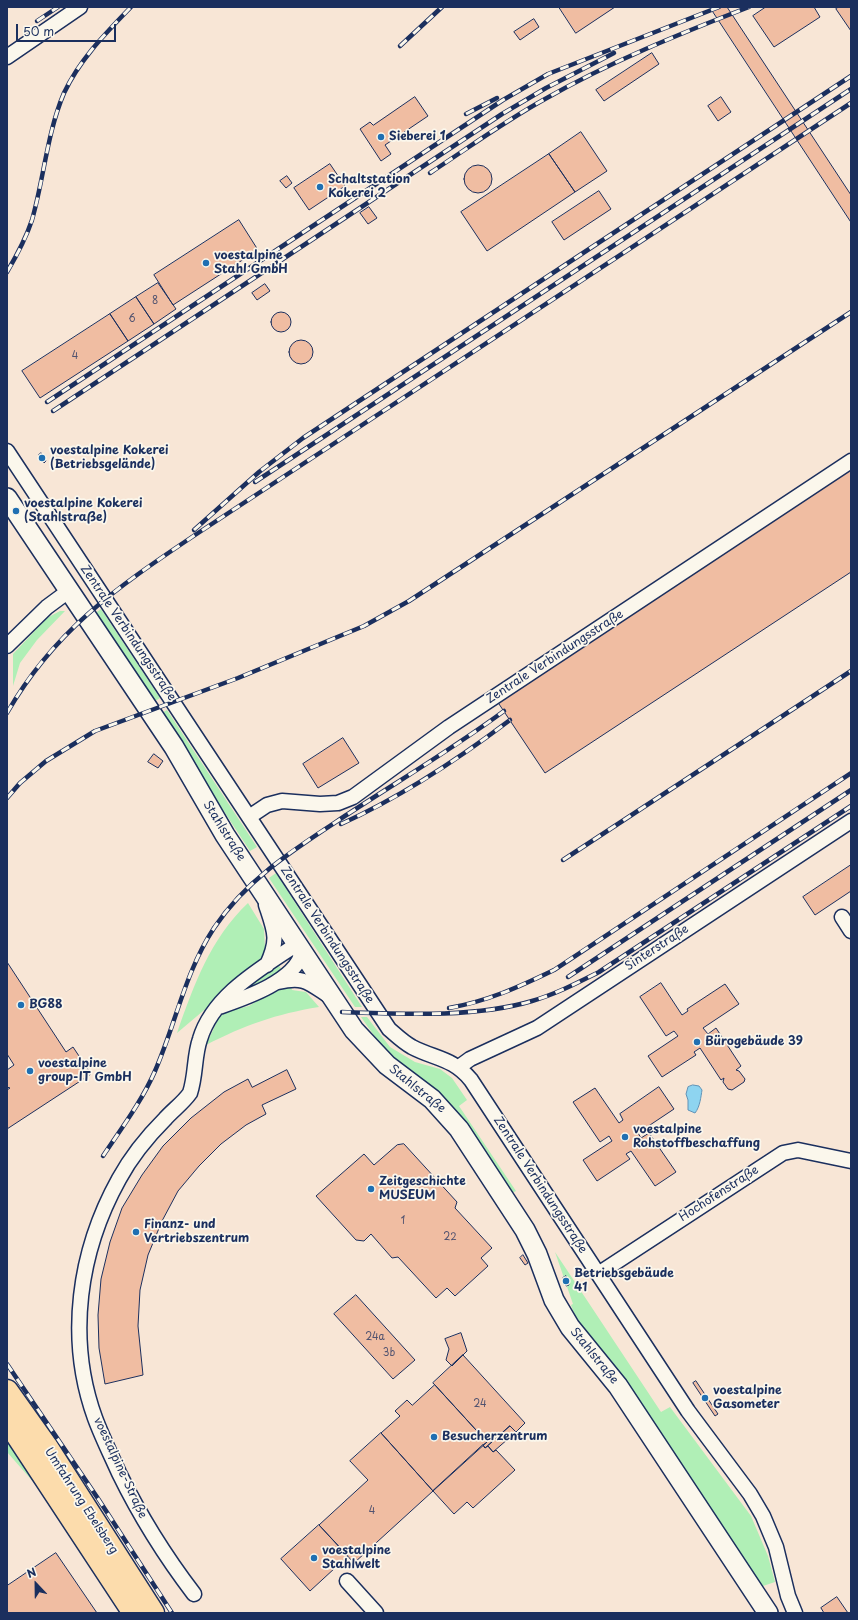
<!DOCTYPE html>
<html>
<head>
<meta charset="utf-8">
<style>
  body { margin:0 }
  #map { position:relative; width:858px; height:1620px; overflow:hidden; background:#f8e6d6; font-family:"Playpen Sans",sans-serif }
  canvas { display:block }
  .frame { position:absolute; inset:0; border:8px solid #1b2f5e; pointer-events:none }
  .north { position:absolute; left:16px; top:1564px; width:40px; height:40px; -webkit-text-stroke:3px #fbf7ec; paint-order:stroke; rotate:338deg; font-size:11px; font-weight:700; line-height:16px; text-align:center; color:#1b2f5e }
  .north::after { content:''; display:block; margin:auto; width:14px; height:18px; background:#1b2f5e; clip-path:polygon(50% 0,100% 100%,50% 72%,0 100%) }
  .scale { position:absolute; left:16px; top:24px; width:100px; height:18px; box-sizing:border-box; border:2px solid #1b2f5e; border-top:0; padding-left:5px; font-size:12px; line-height:14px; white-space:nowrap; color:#1b2f5e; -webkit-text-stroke:3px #fbf7ec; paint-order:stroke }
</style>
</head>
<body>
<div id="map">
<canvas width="858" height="1620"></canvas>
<div class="frame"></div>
<div class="north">N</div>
<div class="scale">50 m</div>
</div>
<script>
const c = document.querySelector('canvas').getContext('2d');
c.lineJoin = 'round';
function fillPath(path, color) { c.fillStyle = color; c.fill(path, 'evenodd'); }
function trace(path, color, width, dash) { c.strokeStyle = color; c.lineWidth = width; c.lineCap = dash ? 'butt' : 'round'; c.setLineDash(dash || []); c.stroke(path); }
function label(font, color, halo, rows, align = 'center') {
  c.font = font + ' "Playpen Sans",sans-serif'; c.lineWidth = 3.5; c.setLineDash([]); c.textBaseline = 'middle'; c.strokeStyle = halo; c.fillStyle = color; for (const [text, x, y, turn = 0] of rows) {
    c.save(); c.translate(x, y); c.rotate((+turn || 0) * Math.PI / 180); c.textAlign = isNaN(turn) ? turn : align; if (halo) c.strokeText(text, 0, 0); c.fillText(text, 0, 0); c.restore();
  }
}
fillPath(new Path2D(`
  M101,609l59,89 -8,5 -58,-89z
  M60,611h5l-28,29 -17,23 -7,23v-32l34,-36z
  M167,710l90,137 -7,4 -90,-137z
  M276,873l86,134h-7l-86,-129z
  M248,903l16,26 1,18 2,2 -6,13 -84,71c17,-48 33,-94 71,-130z
  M278,964l4,6 -41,22z
  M290,984l2,6 14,2 13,15c-43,7 -74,18 -113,38l13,-28 9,-6 21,-5 14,-9z
  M361,1017h6l23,30 25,15 25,7 12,9 15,22 -8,6 57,85 -4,2 -54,-80 -12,-13 -44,-34 -20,-19z
  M555,1252l106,160 9,-5 81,109 17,40 7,26 -15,5 -181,-260 -8,-22 2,-1z
  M7,1437l43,64 -43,-49z`), '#b0efb6');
const water = new Path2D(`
  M693,1085l6,1 3,4c-1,6 -2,17 -7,23l-7,-3v-10l-2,-6 2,-7z`);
fillPath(water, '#8ed4f0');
trace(water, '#6092b6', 1);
const building = new Path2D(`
  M559,7h56l-39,26z
  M710,7h17l124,188v27z
  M766,7h48l6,10 -46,30 -21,-31z
  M839,7h12v24l-15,-22z
  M534,19l5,8 -19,13 -6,-8z
  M652,53l7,11 -55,37 -8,-11z
  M415,97l13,19 -43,29 6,9 -10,7 -21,-32 10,-7 3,3z
  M721,97l10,15 -13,9 -10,-15z
  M581,132l26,39 -32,21 -26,-38z
  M549,154l26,38 -88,59 -26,-39z
  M330,164l15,22 -36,24 -15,-22z
  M464 179a14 14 0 1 1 28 0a14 14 0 1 1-28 0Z
  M287,176l5,7 -6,5 -6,-7z
  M599,191l12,18 -47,31 -12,-18z
  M369,207l8,11 -9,6 -8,-11z
  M239,220l19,30 -85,55 -19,-30z
  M158,283l18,26 -22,15 -18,-27z
  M265,284l5,7 -13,9 -5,-7z
  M136,297l18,27 -26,17 -18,-27z
  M271 322a10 10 0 1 1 20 0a10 10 0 1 1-20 0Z
  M110,314l18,27 -88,57 -18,-27z
  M289 352a12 12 0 1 1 24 0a12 12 0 1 1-24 0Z
  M41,453l5,8 -2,2 -5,-8z
  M851,469v103l-306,201 -48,-72z
  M343,738l16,25 -41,25 -15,-24z
  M154,754l9,7 -5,7 -10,-6z
  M851,865v26l-36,24 -12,-18z
  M7,962l59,90 7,-5 18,27 -84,55v-39l3,-2 -3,-1v-17l7,-5 -7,-11z
  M661,983l21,32 6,-4 -1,-2 38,-25 14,20 -36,24 5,6 8,-6 25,38 -5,4 3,1 6,8 -1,3 -12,8 -4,-1 -5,-7 1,-4 -3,2 -21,-32 -6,4 2,3 -34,22 -14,-21 30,-20 -4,-5 -8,5 -26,-39z
  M287,1070l9,19 -34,16 4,9 -20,11 -25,19 -22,22 -21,25 -16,30 -14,34 -8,35 -2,36 5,49 -38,9 -6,-36 -1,-33 3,-36 9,-37 12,-34 20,-33 21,-29 28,-28 33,-26 24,-13 4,8z
  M659,1087l15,22 -36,24 3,5 8,-5 27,39 -21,14 -24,-35 -5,3 4,5 -33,22 -14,-21 29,-19 -3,-5 -9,6 -27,-40 22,-14 24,35 4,-3 -3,-6z
  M404,1144l53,58 -2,6 37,40 -11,10 7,8 -33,30 -8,-8 -11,10 -38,-41 -6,1 -21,-24 -7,7 -8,-1 -40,-44 48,-42 10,11 23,-20z
  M523,1255l5,8 -3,2 -5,-7z
  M566,1276l3,9 -3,1 -3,-8z
  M356,1295l59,65 -22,19 -59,-65z
  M461,1333l6,18 -15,15 -6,-6 3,-11 -4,-10z
  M463,1355l62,68 -9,9 -6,-6 -25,22 -2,-3 4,-3 -54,-59z
  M696,1381l22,33 -3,2 -22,-33z
  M435,1385l52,57 -54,49 -52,-58 19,-17 -5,-5 12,-11 5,5z
  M510,1426l6,6 -23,20 -5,-6z
  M381,1433l52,58 -79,72 -35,-38 49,-45 -18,-19z
  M483,1445l2,3 3,-2 5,6 3,-2 19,20 -42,38 -6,-6 -13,12 -21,-23z
  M319,1525l29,31 -38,35 -29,-32z
  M56,1553l41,60h-90v-27z
  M837,1597l11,16h-24l-3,-5z`);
fillPath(building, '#f0bda2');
trace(building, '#1b2f5e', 1);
const street = new Path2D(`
  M7,57l73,-50
  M7,451l382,578c7,6 14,13 23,18 23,12 41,11 59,33l217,331 62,83 13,22 13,31 12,49 7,17
  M7,646l40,-39 23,-17
  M249,817l18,-12 15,-4 38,3 18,-1 15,-6 96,-70 402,-266
  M266,905c9,27 13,34 1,60
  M842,917l9,14
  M278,982c26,-6 30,0 51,14
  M219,1007c26,-9 77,-26 83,-55
  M459,1067l11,-8 67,-31 314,-207
  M598,1274l185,-121 15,-3 53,11
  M347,1581l29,32
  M194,1594c-29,-38 -54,-78 -75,-121 -8,-18 -17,-36 -24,-55 -29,-80 -16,-167 24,-239 12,-22 29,-43 46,-60 8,-9 18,-16 25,-26 6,-18 4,-37 10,-54 13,-44 62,-71 97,-95`);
const secondary = new Path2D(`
  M7,498l167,249 51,88 129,195 33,35 45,34 27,30 66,101 12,24 17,46 16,27 48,59 150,227`);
const primary = new Path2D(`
  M7,1391l39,55 107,167
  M7,1420l127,193`);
trace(street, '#1b2f5e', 17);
trace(secondary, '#1b2f5e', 22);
trace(primary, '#1b2f5e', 25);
trace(street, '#fbf7ec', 14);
trace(secondary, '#fbf7ec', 19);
trace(primary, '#fcdcac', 22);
const rail = new Path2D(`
  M37,21l21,-14
  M400,46l42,-39
  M466,114l31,-16
  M430,173c38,-25 75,-52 115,-74 65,-37 134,-65 204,-92
  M7,272c10,-17 19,-34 25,-52 12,-42 15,-87 32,-127 16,-34 41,-59 67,-86
  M47,402l456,-302 45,-26 171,-67
  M53,411l449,-297 44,-26 68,-35
  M255,482l596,-393
  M194,530l65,-58 44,-34 548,-362
  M7,713c47,-82 109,-125 185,-176l659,-434
  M7,798l13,-15 26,-22 49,-30 143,-53 126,-52 45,-25 442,-289
  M341,824c60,-27 116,-64 169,-104
  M563,860l288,-189
  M568,977l283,-187
  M449,1008c39,-7 70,-21 105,-38l297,-197
  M342,1012c59,2 133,6 190,-11 24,-7 45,-18 67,-29l252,-166
  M103,1156c18,-27 39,-55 52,-85 21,-48 30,-99 59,-143 34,-51 84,-81 134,-114 52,-34 106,-66 156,-103
  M7,1364l92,136 73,113`);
trace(rail, '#1b2f5e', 4.5);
trace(rail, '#fbf7ec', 3, [9]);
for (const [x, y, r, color] of [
  [381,137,4,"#1f6fb2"],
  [320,187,4,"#1f6fb2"],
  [206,263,4,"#1f6fb2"],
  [42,458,4,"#1f6fb2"],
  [16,511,4,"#1f6fb2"],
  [21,1005,4,"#1f6fb2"],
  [697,1042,4,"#1f6fb2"],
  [30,1071,4,"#1f6fb2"],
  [625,1137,4,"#1f6fb2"],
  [371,1189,4,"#1f6fb2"],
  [136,1232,4,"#1f6fb2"],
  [566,1281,4,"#1f6fb2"],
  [705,1398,4,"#1f6fb2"],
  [434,1437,4,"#1f6fb2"],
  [314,1558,4,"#1f6fb2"]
]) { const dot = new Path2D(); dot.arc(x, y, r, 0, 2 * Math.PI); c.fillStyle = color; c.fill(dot); trace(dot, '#fbf7ec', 1.5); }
label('10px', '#50526f', null, [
  ["8",155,301],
  ["6",132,319],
  ["4",75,356],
  ["1",403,1221],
  ["22",450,1237],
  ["24a",375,1337],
  ["3b",389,1353],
  ["24",480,1404],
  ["4",372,1511]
]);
label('bold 12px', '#1b2f5e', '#fbf7ec', [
  ["Sieberei 1",389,137],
  ["Schaltstation",328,180],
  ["Kokerei 2",328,194],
  ["voestalpine",214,256],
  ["Stahl GmbH",214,270],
  ["voestalpine Kokerei",50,451],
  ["(Betriebsgelände)",50,465],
  ["voestalpine Kokerei",24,504],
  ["(Stahlstraße)",24,518],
  ["BG88",29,1005],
  ["Bürogebäude 39",705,1042],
  ["voestalpine",38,1064],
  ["group-IT GmbH",38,1078],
  ["voestalpine",633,1130],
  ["Rohstoffbeschaffung",633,1144],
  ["Zeitgeschichte",379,1182],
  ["MUSEUM",379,1196],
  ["Finanz- und",144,1225],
  ["Vertriebszentrum",144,1239],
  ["Betriebsgebäude",574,1274],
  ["41",574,1288],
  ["voestalpine",713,1391],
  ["Gasometer",713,1405],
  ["Besucherzentrum",442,1437],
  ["voestalpine",322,1551],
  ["Stahlwelt",322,1565]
], 'left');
label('12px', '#1b2f5e', '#fbf7ec', [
  ["Zentrale Verbindungsstraße",128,633,56],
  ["Zentrale Verbindungsstraße",555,657,-33],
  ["Stahlstraße",224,831,58],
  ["Zentrale Verbindungsstraße",327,935,57],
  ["Sinterstraße",657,948,-33],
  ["Stahlstraße",417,1089,39],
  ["Zentrale Verbindungsstraße",540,1185,57],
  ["Hochofenstraße",719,1194,-33],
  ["Stahlstraße",594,1356,51],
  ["voestalpine-Straße",120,1468,65],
  ["Umfahrung Ebelsberg",81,1501,57]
]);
</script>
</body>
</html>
